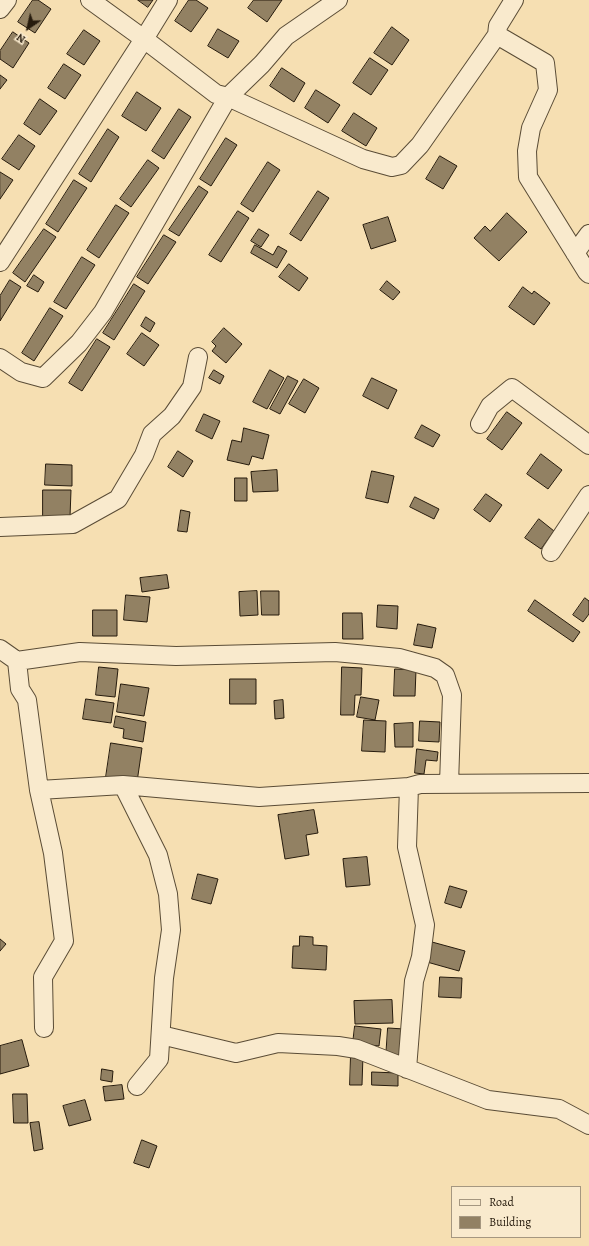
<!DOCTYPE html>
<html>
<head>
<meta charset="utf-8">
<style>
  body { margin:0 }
  #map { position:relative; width:589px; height:1246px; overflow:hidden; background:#f6dfb2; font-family:Alegreya,serif }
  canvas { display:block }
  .legend { position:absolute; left:451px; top:1186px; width:130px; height:52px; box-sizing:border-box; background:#f9eacd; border:1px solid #a59780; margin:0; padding:5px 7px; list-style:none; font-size:12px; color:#261b0d }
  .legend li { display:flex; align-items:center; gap:8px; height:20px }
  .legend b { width:20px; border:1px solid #a59780 }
  .north { position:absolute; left:8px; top:8px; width:40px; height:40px; -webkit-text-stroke:3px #f9eacd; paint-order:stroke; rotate:214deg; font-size:11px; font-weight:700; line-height:16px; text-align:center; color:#261b0d }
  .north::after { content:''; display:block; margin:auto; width:14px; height:18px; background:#261b0d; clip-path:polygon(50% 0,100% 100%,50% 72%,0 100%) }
</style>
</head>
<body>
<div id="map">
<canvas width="589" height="1246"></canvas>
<ul class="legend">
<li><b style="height:5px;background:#f9eacd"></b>Road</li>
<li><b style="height:11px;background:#928163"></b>Building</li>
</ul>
<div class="north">N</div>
</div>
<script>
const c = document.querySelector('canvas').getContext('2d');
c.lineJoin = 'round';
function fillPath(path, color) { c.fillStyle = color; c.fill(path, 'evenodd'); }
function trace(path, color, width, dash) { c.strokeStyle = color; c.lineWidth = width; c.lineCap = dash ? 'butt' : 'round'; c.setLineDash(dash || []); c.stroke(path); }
const building = new Path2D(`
  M33,0h5l13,9 -16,24 -17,-11z
  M138,0h15l-5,7z
  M189,0h7l12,8 -17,24 -16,-11z
  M254,0h28l-15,22 -19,-14z
  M392,27l17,13 -17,25 -18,-12z
  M218,29l21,12 -11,17 -20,-12z
  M84,30l16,11 -16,24 -17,-11z
  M13,32l16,11 -16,25 -13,-9v-8z
  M370,58l18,12 -17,25 -18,-12z
  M64,64l17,11 -16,24 -17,-11z
  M282,68l23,15 -11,19 -24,-16z
  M0,75l7,5 -7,9z
  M316,90l24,15 -12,18 -23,-15z
  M137,92l24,16 -15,23 -24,-15z
  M40,99l17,12 -17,24 -16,-11z
  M179,109l12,8 -27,42 -12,-8z
  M354,113l23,15 -11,18 -24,-15z
  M108,129l11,8 -28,45 -12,-8z
  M19,135l16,11 -16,24 -17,-11z
  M226,138l11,7 -26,41 -11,-7z
  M440,156l17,10 -14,23 -17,-10z
  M148,160l11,8 -28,39 -11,-8z
  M268,162l12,8 -27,42 -12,-8z
  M0,172l13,8 -13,19z
  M74,180l13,8 -29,44 -12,-8z
  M199,186l9,6 -29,44 -10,-6z
  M318,191l11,7 -28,43 -11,-7z
  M116,205l13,8 -30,45 -12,-8z
  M238,211l11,7 -28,44 -12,-7z
  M507,213l20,19 -28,29 -25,-23 11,-12 5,5z
  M388,217l8,24 -25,8 -8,-24z
  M44,229l12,8 -31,45 -12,-9z
  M259,229l10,6 -8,12 -10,-6z
  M164,235l12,7 -28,42 -11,-7z
  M255,245l18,10 5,-9 9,5 -10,17 -26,-15z
  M82,257l13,8 -29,44 -12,-7z
  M289,264l19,14 -9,13 -20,-14z
  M34,275l10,7 -6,10 -11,-6z
  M10,280l11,7 -21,34v-25z
  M387,281l13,11 -7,8 -13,-10z
  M134,284l11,7 -31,49 -11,-7z
  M523,287l9,7 2,-3 16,12 -16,22 -25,-18z
  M50,308l13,8 -29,45 -12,-8z
  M146,317l9,6 -5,9 -9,-6z
  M224,328l18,16 -16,19 -14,-12 4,-5 -4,-4z
  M142,333l17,12 -15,21 -17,-12z
  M97,339l13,8 -28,44 -13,-8z
  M214,370l10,6 -4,8 -11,-6z
  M270,370l14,8 -17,31 -14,-7z
  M288,376l10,5 -18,33 -10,-5z
  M372,378l25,12 -9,19 -25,-13z
  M304,379l15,9 -14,25 -16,-9z
  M507,412l15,11 -20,27 -15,-11z
  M204,414l16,7 -8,18 -16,-8z
  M422,425l18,10 -7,12 -18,-9z
  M244,428l25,7 -6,24 -11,-3 -3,9 -22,-5 5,-20 9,2z
  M178,451l15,10 -10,16 -15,-10z
  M541,454l21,16 -14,19 -21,-15z
  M46,464l26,1v21l-27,-1z
  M277,470l1,21 -25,1 -2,-20z
  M372,471l22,5 -6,27 -22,-5z
  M235,478h12v23h-12z
  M43,490h28l-1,27h-27z
  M486,494l16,11 -12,17 -16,-12z
  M415,497l24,12 -5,10 -24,-12z
  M181,510l9,2 -3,20 -9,-1z
  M539,519l15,12 -13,18 -16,-11z
  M167,575l2,13 -27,4 -2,-14z
  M257,591l1,24 -18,1 -1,-24z
  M261,591h18v24h-17z
  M126,595l24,2 -3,25 -23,-2z
  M585,598l4,3v13l-6,8 -10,-7z
  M535,600l45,32 -7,10 -45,-31z
  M378,605l20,1 -1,23 -20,-2z
  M93,610h24v26h-24z
  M343,613h19l1,26h-20z
  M418,624l18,4 -4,20 -18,-3z
  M99,667l19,2 -3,28 -19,-2z
  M342,667l20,1 -1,27h-6l-1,20h-13z
  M395,669l21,1 -1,26h-21z
  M230,679h26v25h-26z
  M121,684l28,4 -5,28 -27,-4z
  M361,697l18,3 -4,20 -18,-3z
  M86,699l28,4 -3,20 -28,-4z
  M283,700l1,18 -9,1 -1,-18z
  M116,716l30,6 -3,20 -20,-4 1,-9 -10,-2z
  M364,720l22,1 -1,31 -23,-1z
  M420,721l20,1 -1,20 -20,-1z
  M413,723v24h-18l-1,-23z
  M111,743l31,5 -5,34 -31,-5z
  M417,749l21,3 -1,9 -11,-1 -2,14 -9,-1z
  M314,810l4,23 -12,2 3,20 -24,4 -7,-44z
  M367,857l3,28 -24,2 -3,-28z
  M198,874l20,5 -7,25 -19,-5z
  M450,886l17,5 -6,17 -16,-5z
  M300,936l13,1v8l14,1 -1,24 -34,-2 1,-22h6z
  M0,939l6,5 -6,7z
  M432,942l33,9 -6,20 -32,-9z
  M440,977l22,1 -1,20 -22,-1z
  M392,1000l1,23 -38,1 -1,-23z
  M355,1026l26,3 -2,17 -26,-3z
  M388,1028l16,1 -2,30 -16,-1z
  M22,1040l7,26 -29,8v-28z
  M351,1054l12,1 -1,30h-12z
  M102,1069l11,2 -1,11 -11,-2z
  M372,1072l26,1v13l-26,-1z
  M122,1085l2,14 -19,2 -2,-14z
  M13,1094h14l1,29h-14z
  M85,1100l6,20 -22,6 -6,-20z
  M39,1122l4,27 -9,2 -4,-28z
  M142,1140l15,6 -8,22 -15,-5z`);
fillPath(building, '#928163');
trace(building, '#261b0d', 1);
const minor = new Path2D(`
  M90,0l54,39 72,55 12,3 34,-33 24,-28 52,-36
  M0,9l7,-9
  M497,35l48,28 3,27 -17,38 -4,23 1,26 59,95 2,2
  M575,253l14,-19
  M0,262l144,-223 24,-39
  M0,358l21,14 22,6 36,-35 24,-31 125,-215 135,62 29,8 9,-2 19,-20 77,-110 1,-9 16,-26
  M480,424l10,-18 22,-18 77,57
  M0,527l73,-3 45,-25 26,-44 8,-21 20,-18 20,-29 6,-30
  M551,552l38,-57
  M0,649l17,12 63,-9 96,4 159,-4 64,6 36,10 10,7 7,20 -3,89
  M17,661l3,28 7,11 12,90 14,63 11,88 -21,36 1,51
  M123,785l35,70 10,39 3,36 -7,48 -5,81 -22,27
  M39,790l84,-5 136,12 150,-10 11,-3 169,-1
  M161,1035l75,18 42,-10 60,3 19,3 131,51 71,9 30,16
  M407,1069l7,-88 7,-24 4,-32 -18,-78 2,-60`);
trace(minor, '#5a4c36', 20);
trace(minor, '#f9eacd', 18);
</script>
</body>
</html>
